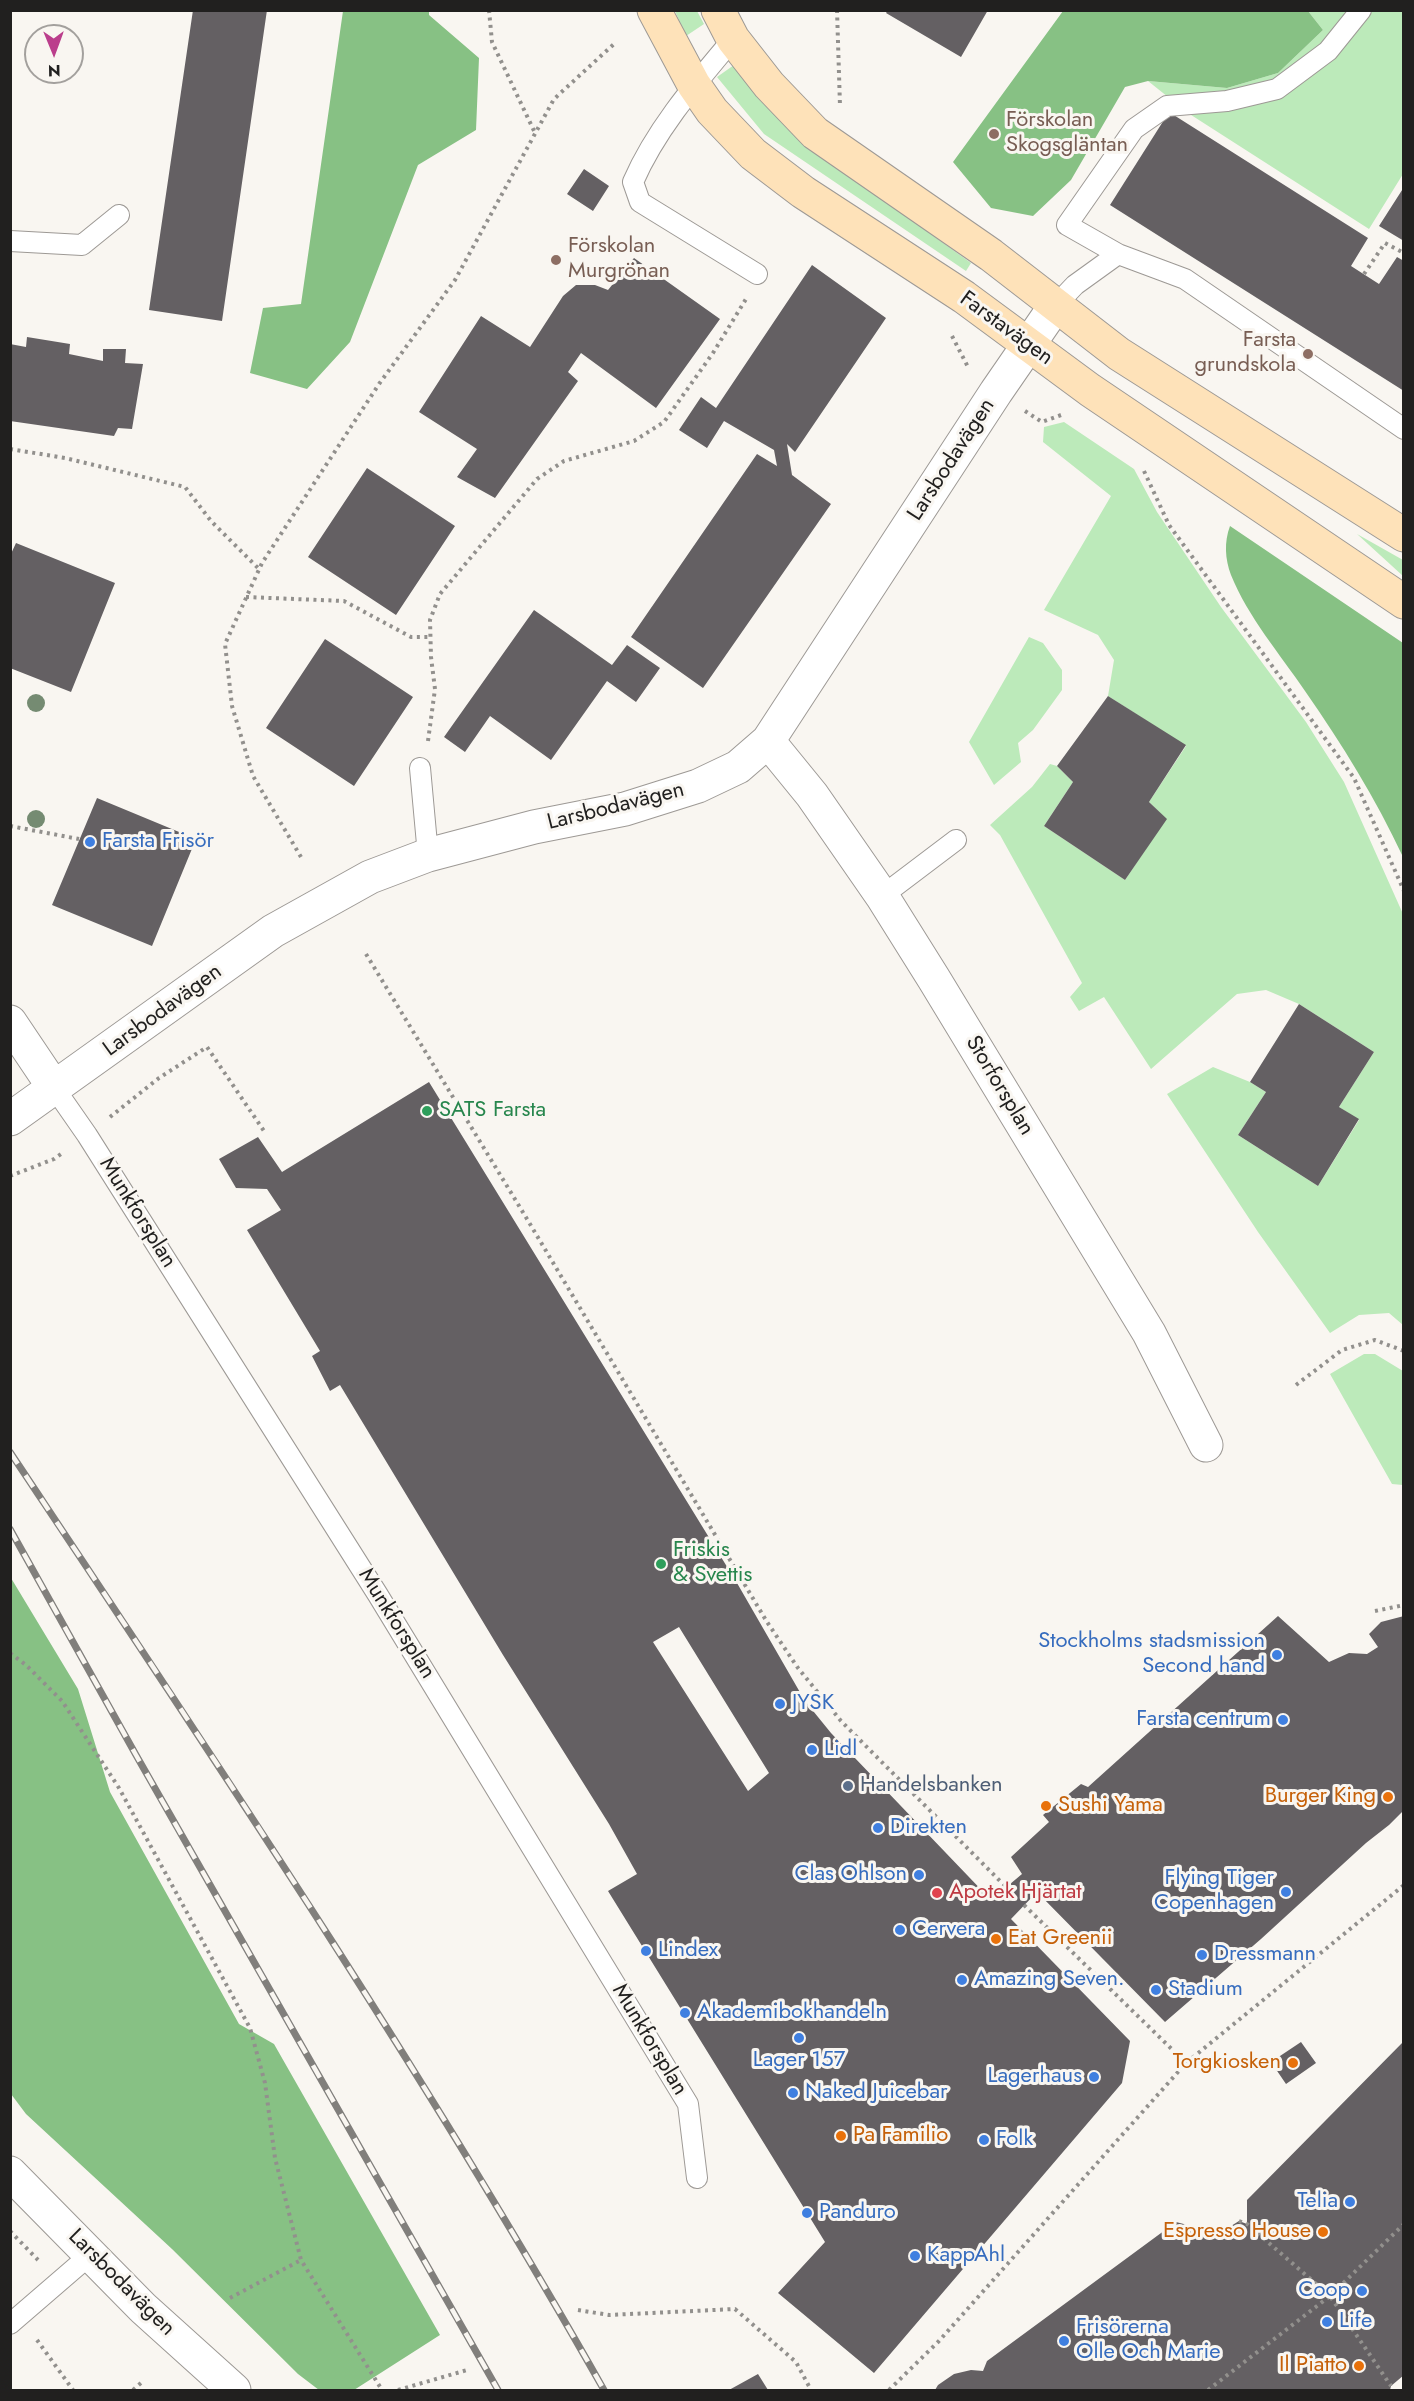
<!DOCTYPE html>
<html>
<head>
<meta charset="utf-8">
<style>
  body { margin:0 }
  #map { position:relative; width:1414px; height:2401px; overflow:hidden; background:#f9f6f1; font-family:Jost,sans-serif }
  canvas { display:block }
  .frame { position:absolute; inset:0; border:12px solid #21201f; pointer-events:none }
  .north { position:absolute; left:24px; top:24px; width:60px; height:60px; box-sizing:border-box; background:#f9f6f1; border:2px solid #a3a09d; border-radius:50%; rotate:179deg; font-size:16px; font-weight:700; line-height:24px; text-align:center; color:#21201f }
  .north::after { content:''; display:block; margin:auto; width:21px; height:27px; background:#bb3e8c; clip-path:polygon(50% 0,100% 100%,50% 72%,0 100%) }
</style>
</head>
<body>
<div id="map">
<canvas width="1414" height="2401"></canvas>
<div class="frame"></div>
<div class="north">N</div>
</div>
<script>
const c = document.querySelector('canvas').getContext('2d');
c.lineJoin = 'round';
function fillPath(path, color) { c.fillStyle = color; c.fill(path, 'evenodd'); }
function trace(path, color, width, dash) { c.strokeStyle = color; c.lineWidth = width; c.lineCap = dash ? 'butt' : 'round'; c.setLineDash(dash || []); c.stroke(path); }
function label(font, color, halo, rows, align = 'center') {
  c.font = font + ' Jost,sans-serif'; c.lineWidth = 6; c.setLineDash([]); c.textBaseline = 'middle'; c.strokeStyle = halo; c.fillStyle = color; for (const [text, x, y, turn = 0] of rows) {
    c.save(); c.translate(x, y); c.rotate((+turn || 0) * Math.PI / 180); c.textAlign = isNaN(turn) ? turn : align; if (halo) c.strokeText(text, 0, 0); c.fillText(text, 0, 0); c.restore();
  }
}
fillPath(new Path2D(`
  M675,11h22l7,13 -18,12z
  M1308,11h95v163l-34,55 -181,-116 -40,-32 79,7 51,-15 45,-43z
  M734,65l62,72 175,126 -5,8 -202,-137 -47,-57z
  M1064,422l70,47 23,43 64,95 85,115 38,60 59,132v411l-14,-12 -30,2 -29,18 -72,-101 -91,-138 46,-27 37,15 16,10 -28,43 80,51 41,-66 -20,-13 35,-55 -75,-48 -33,-14 -29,4 -86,75 -47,-72 -25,14 -9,-14 12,-14 -82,-148 -10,-10 42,-38 18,-23 7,2 16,16 -29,44 81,54 41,-61 -17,-17 37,-56 -78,-50 6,-36 -16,-25 -54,-25 67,-114 -68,-54 1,-15z
  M1357,534l46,26v16z
  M1029,637l14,6 19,27v20l-29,40 -15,13 3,19 -27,23 -25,-43z
  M1364,1354h11l28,17v114l-11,-1 -62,-110z`), '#bceaba');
fillPath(new Path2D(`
  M343,11h86v4l50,43 -3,72 -58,35 -68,177 -43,47 -57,-16 13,-65 38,-4z
  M1063,11h245l15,19 -45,43 -51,15 -79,-7 -23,6 -54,93 -38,36 -42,-8 -38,-46z
  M1230,526l173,117v214c-27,-58 -61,-113 -98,-166 -25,-37 -57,-74 -74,-116 -6,-16 -7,-33 -1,-49z
  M11,1578l67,111 32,103 129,232 35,20 166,291 -86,55h-35l-21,-16 -126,-125 -146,-135 -15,-20z`), '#87c184');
fillPath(new Path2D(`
  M193,10h74l-45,311 -73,-11z
  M888,10h100l-27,47 -75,-44z
  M1169,112l199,126 -17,28 28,18 18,-27 7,4v130l-294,-186z
  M584,169l25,17 -16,25 -26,-17z
  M1404,187v54l-25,-15z
  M634,258l86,61 -64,89 -75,-55 -13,19 10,9 -83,117 -38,-21 20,-28 -58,-37 62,-96 49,31 33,-51 13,-11h19l13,5z
  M812,265l74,53 -91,134 -8,-8 5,31 39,29 -128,184 -72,-51 126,-183 20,12 -3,-16 -50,-29 -17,27 -28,-18 22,-33 15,11z
  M27,337l43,7 -1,10 34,7v-12h23l-1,14 18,1 -11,65 -14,-1 -4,8 -104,-15v-77l16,3z
  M367,468l88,58 -59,89 -88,-58z
  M16,543l99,40 -44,109 -61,-24v-112z
  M534,610l78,55 15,-20 33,23 -24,34 -29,-21 -56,79 -61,-44 -25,36 -21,-15z
  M325,639l88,58 -59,89 -88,-58z
  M1108,696l78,49 -37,57 18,17 -42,61 -81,-54 29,-44 -16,-16z
  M97,798l99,41 -44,107 -100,-41z
  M1299,1004l75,48 -35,55 20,12 -41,67 -80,-51 28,-43 -16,-10z
  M429,1082l308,501 68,118 26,32 160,167 31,-26 -11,-17 38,-35 -6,-7 38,-31 7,3 190,-171 51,46 20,-9 18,1 11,-7 -9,-13 12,-12 23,-6v194l-15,15 -23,18 -105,96 -96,83 -128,-130 -26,27 119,122 -8,42 -248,290 -96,-80 47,-51 -217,-351 29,-17 -28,-50 -106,-169 -163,-270 -10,6 -18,-35 8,-5 -73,-121 34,-20 -14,-21 -31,-1 -17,-29 39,-22 24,35zM679,1627l90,146 -21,18 -95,-149z
  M1404,2041v334l-13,11 -1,4h-455l3,-5 16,-11 17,-4 12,1 4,-10 189,-139 50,13 5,-9 8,-5 8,3v-24z
  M1301,2042l15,21 -30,21 -15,-22z
  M758,2374l10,16h-39z`), '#646063');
const lane = new Path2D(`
  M733,39c-37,44 -77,90 -100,143l7,20 117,72
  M10,241l72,4 37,-30
  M1118,254l-51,-29 67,-96 33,-23 60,-5 50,-12 51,-38 33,-41
  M1056,305l19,-20 43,-31 67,25 219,150
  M420,768l8,87
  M882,896l74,-56
  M55,1089l32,46 291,460 310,509 9,74
  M10,2324l80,-69`);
const street = new Path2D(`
  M768,741l44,54 70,101 52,83 215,354 57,112
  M10,1022l45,67
  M10,1119l263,-188 97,-54 58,-22 106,-28 91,-18 73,-23 40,-19 30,-26 228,-349 60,-87
  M10,2173l133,135 91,82`);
const secondary = new Path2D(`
  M654,10l40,75 18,26 41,43 50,38 161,105 126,93 314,212
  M718,10l15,29 36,46 46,48 176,122 128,99 285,181`);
trace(lane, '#9d9995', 22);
trace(street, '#9d9995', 35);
trace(secondary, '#9d9995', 35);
trace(new Path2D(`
  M489,10l3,32 43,91
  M837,10l3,96
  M1364,274l21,-31 19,10
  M952,336l17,33
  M1025,411l17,11 19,-7
  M10,449l55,9 120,29 26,34 48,48
  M1144,471l25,54 185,253 50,113
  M246,597l98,4 67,36h19
  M428,741l7,-52 -4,-32 -1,-37 10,-26 97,-115 27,-18 70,-20 30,-19 49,-69 33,-54
  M10,826l69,13
  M301,857l-48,-81 -21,-70 -7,-62 37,-81 117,-179 76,-104 99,-181 61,-56
  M366,954l161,265 240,403 31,46 43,53 165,166
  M110,1117l49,-39 48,-31 57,84
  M10,1176l44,-17 10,-7
  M1296,1385l46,-35 33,-10 29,11
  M1375,1611l29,-6
  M10,1653l16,12 36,36 57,87 131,240 15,55 10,75 26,102 81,130
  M1024,1905l162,158
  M1239,2221l8,3 83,72 61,90
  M10,2231l28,29
  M230,2298l71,-38
  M578,2310l31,5 126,-6 61,53 15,28
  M37,2340l36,50
  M133,2390l8,-7
  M398,2390l69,-20
  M889,2390l50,-49 247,-278 218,-178
  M1208,2390l122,-94 74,-72`), '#92908d', 4, [3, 4.5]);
trace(lane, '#fff', 20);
trace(street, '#fff', 33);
trace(secondary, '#fee2b9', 33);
const rail = new Path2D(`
  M10,1452c205,308 412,616 594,938
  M10,1529l126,226 362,635`);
trace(rail, '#817f7c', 7);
trace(rail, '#f9f6f1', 4.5, [14]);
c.fillStyle = '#758b72';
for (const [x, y] of [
  [36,703],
  [36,819]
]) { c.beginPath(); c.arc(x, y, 9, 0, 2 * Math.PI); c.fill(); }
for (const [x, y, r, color] of [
  [994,134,6,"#8d6e63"],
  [556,260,6,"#8d6e63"],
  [1308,354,6,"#8d6e63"],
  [90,842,6,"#3f7fe0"],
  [427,1111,6,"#2e9e5b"],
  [661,1564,6,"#2e9e5b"],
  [1277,1655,6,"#3f7fe0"],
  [780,1704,6,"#3f7fe0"],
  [1283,1720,6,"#3f7fe0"],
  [812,1750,6,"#3f7fe0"],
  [848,1786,6,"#5c6f8a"],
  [1388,1797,6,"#e8710a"],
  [1046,1806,6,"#e8710a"],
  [878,1828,6,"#3f7fe0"],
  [919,1875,6,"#3f7fe0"],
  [1286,1892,6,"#3f7fe0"],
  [937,1893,6,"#e0444e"],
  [900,1930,6,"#3f7fe0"],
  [996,1939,6,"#e8710a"],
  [646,1951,6,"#3f7fe0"],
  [1202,1955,6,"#3f7fe0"],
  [962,1980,6,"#3f7fe0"],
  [1156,1990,6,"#3f7fe0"],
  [685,2013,6,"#3f7fe0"],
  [799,2038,6,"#3f7fe0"],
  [1293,2063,6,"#e8710a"],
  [1094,2077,6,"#3f7fe0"],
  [793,2093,6,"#3f7fe0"],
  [841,2136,6,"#e8710a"],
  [984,2140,6,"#3f7fe0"],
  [1350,2202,6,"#3f7fe0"],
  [807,2213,6,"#3f7fe0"],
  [1323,2232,6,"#e8710a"],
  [915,2256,6,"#3f7fe0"],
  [1362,2291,6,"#3f7fe0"],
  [1327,2322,6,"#3f7fe0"],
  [1064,2341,6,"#3f7fe0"],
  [1359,2366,6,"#e8710a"]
]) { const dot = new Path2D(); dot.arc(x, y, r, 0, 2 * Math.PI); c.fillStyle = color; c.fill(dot); trace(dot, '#f9f6f1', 2); }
label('22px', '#785e54', '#f9f6f1', [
  ["Förskolan",1006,121],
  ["Skogsgläntan",1006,146],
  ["Förskolan",568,247],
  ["Murgrönan",568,272],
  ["Farsta",1296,341,"right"],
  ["grundskola",1296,366,"right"]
], 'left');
label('22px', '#21201f', '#f9f6f1', [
  ["Farstavägen",1006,329,36],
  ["Larsbodavägen",952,460,-57],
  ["Larsbodavägen",616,807,-14],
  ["Larsbodavägen",163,1011,-36],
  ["Storforsplan",999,1086,59],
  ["Munkforsplan",137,1213,58],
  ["Munkforsplan",396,1624,58],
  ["Munkforsplan",649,2040,59],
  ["Larsbodavägen",121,2283,45]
]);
label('22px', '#366cbe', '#f9f6f1', [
  ["Farsta Frisör",102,842],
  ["Stockholms stadsmission",1265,1642,"right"],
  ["Second hand",1265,1667,"right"],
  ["JYSK",792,1704],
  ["Farsta centrum",1271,1720,"right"],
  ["Lidl",824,1750],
  ["Direkten",890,1828],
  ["Clas Ohlson",907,1875,"right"],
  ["Flying Tiger",1274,1879,"right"],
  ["Copenhagen",1274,1904,"right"],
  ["Cervera",912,1930],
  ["Lindex",658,1951],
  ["Dressmann",1214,1955],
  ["Amazing Seven.",974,1980],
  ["Stadium",1168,1990],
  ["Akademibokhandeln",697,2013],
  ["Lager 157",799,2061,"center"],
  ["Lagerhaus",1082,2077,"right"],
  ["Naked Juicebar",805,2093],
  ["Folk",996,2140],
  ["Telia",1338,2202,"right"],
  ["Panduro",819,2213],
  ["KappAhl",927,2256],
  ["Coop",1350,2291,"right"],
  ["Life",1339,2322],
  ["Frisörerna",1076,2328],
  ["Olle Och Marie",1076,2353]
], 'left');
label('22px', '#27864d', '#f9f6f1', [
  ["SATS Farsta",439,1111],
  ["Friskis",673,1551],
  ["& Svettis",673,1576]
], 'left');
label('22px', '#4e5e75', '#f9f6f1', [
  ["Handelsbanken",860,1786]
], 'left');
label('22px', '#c56008', '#f9f6f1', [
  ["Burger King",1376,1797],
  ["Sushi Yama",1058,1806,"left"],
  ["Eat Greenii",1008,1939,"left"],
  ["Torgkiosken",1281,2063],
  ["Pa Familio",853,2136,"left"],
  ["Espresso House",1311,2232],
  ["Il Piatto",1347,2366]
], 'right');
label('22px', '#be3a42', '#f9f6f1', [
  ["Apotek Hjärtat",949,1893]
], 'left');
</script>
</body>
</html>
